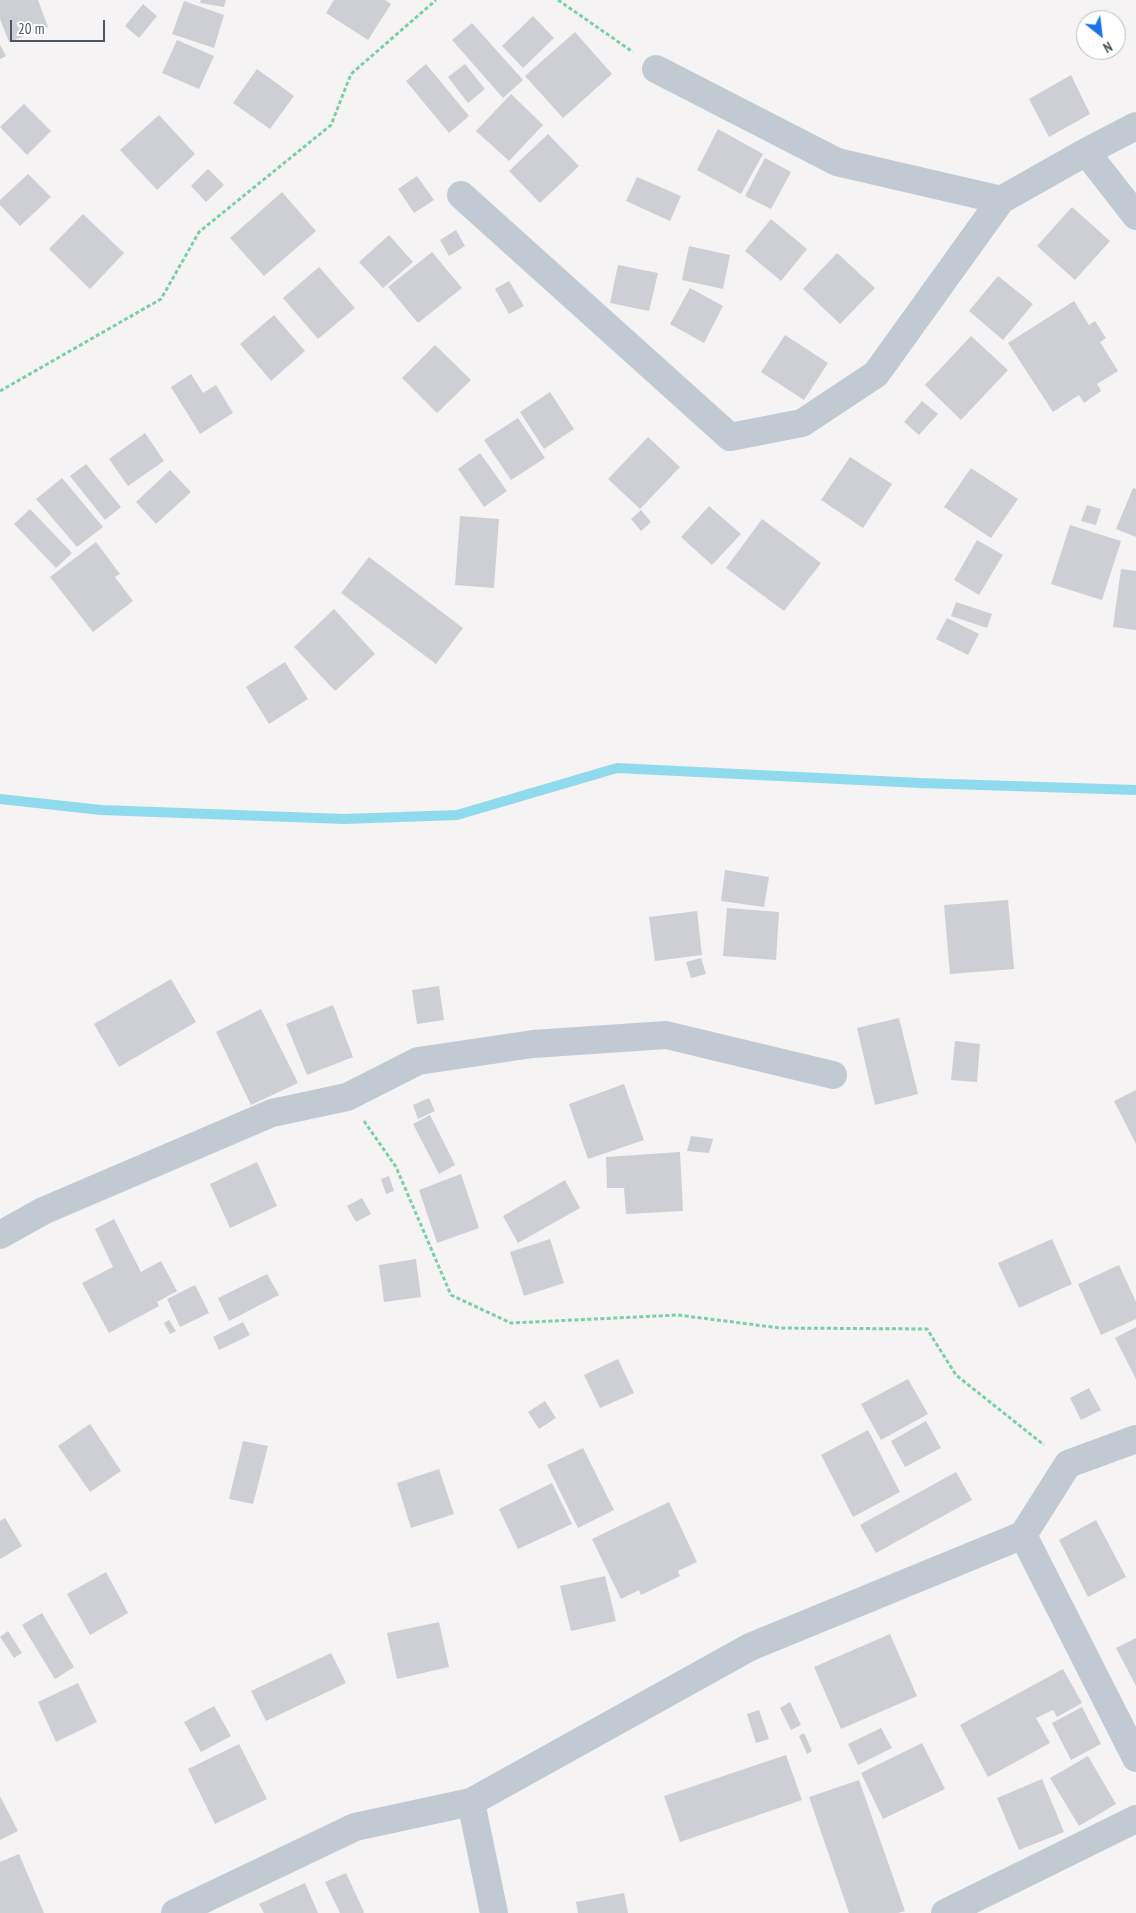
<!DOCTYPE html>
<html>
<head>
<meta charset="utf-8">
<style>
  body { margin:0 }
  #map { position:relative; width:1136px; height:1913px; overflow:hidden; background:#f5f3f3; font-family:"PT Sans Narrow",sans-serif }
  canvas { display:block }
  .north { position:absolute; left:1076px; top:10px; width:50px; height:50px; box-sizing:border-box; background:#fff; border:1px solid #b7bbc0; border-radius:50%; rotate:151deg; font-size:14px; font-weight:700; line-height:20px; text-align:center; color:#4a5661 }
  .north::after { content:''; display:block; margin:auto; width:18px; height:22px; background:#1a73e8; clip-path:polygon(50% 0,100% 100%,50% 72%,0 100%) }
  .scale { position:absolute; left:10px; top:20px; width:95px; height:22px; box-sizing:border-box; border:2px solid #4a5661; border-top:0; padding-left:6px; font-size:15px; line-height:18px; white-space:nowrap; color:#4a5661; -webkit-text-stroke:4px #fff; paint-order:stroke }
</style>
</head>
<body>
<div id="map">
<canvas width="1136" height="1913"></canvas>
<div class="north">N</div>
<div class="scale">20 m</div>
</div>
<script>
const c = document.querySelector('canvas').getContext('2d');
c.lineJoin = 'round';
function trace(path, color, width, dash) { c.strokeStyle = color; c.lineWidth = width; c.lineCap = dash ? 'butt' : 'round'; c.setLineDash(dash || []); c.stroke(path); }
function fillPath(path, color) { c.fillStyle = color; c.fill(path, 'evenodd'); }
trace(new Path2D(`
  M0,799l101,11 243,9 113,-4 160,-47 303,15 216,7`), '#90daee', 10);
fillPath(new Path2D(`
  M0,0h38l10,27 -39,15 -9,-23z
  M201,0h25l-2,7 -24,-4z
  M334,0h51l6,4 -23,36 -42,-27z
  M184,1l40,14 -10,33 -42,-14z
  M143,4l14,12 -18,22 -14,-12z
  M533,16l21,22 -31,30 -21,-22z
  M472,23l51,57 -20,18 -51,-58z
  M575,32l37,42 -49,44 -38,-42z
  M177,40l37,16 -15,33 -37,-16z
  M0,45l6,11 -6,3z
  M426,64l43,52 -20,17 -43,-52z
  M465,64l20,25 -17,14 -20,-26z
  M257,69l37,27 -24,33 -37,-26z
  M1071,75l19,39 -41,23 -20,-38z
  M511,94l32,31 -34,36 -33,-30z
  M24,104l27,27 -24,24 -27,-28z
  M159,115l36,39 -38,36 -37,-40z
  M718,129l45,25 -22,40 -44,-24z
  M548,134l31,32 -39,37 -31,-32z
  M765,158l26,14 -20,37 -26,-13z
  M208,169l16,16 -18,17 -15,-16z
  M28,174l23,23 -31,29 -20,-21v-5z
  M417,176l17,24 -20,13 -16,-24z
  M637,177l44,19 -11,25 -44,-20z
  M282,192l34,39 -52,45 -34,-38z
  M1072,207l38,34 -35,39 -38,-34z
  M83,214l41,39 -34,36 -41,-40z
  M771,219l36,30 -26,32 -36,-30z
  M456,230l9,16 -16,10 -9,-16z
  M389,235l24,27 -30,26 -24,-26z
  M689,246l41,9 -7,34 -41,-9z
  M432,252l30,36 -44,35 -30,-36z
  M837,253l38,35 -35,36 -37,-35z
  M618,265l40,8 -9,38 -39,-8z
  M319,267l36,41 -37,31 -35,-41z
  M998,276l35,28 -30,36 -34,-29z
  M509,281l15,25 -15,8 -14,-25z
  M690,288l33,18 -19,37 -34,-19z
  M1074,301l15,24 6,-4 11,17 -6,4 18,29 -21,13 4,7 -17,12 -5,-8 -26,17 -45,-69z
  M274,315l31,36 -34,30 -31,-37z
  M785,335l43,28 -24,37 -43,-28z
  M971,336l37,34 -47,50 -36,-35z
  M435,345l36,35 -34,33 -35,-35z
  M191,374l12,19 13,-8 17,28 -33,21 -29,-47z
  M550,392l24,37 -30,20 -24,-37z
  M922,401l16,13 -19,21 -15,-13z
  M518,418l27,40 -34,22 -27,-40z
  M145,433l19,28 -36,25 -19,-27z
  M648,437l32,30 -40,42 -32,-30z
  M480,453l27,38 -23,16 -26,-38z
  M850,457l42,27 -29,44 -42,-28z
  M86,464l35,43 -16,13 -35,-44z
  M971,468l47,31 -27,39 -47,-31z
  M170,470l21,22 -35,32 -20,-22z
  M62,478l41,49 -26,20 -41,-48z
  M1133,488l3,1v48l-20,-8z
  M1087,505l14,4 -5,16 -15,-4z
  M709,506l32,28 -29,31 -31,-28z
  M30,509l42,44 -16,15 -42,-44z
  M641,510l10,12 -10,9 -10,-12z
  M460,516l39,3 -5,69 -39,-3z
  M762,519l59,44 -37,48 -58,-43z
  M1070,525l51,16 -19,59 -51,-16z
  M977,540l26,15 -24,40 -25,-15z
  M96,542l24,32 -5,3 18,24 -40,31 -43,-55z
  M369,557l94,71 -27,36 -95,-71z
  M1121,569l15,2v59l-23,-3z
  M956,602l36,12 -5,14 -36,-12z
  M334,609l41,45 -40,37 -41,-44z
  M947,618l32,16 -11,21 -32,-16z
  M285,662l23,37 -39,25 -23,-37z
  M725,870l44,7 -5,30 -43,-6z
  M1008,900l6,69 -64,5 -6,-69z
  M727,908l52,4 -3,48 -53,-4z
  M697,911l5,44 -47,6 -6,-44z
  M701,958l5,16 -15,4 -5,-16z
  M171,979l25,43 -77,45 -25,-43z
  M439,986l5,34 -27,4 -5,-34z
  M333,1005l20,52 -46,18 -21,-51z
  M261,1009l37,74 -47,22 -35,-73z
  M899,1018l19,76 -43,11 -18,-77z
  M955,1041l25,3 -3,38 -26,-2z
  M624,1084l20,56 -56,19 -19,-55z
  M1136,1090v54l-22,-43z
  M429,1098l6,13 -17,8 -5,-14z
  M430,1115l25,50 -16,9 -26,-50z
  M691,1136l22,3 -4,14 -22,-2z
  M680,1152l3,59 -57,3 -2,-26h-17l-1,-31z
  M257,1162l20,44 -47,22 -20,-44z
  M461,1174l18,54 -42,15 -18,-53z
  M389,1176l5,15 -8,3 -5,-15z
  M565,1180l15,28 -62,35 -15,-27z
  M362,1198l9,16 -15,8 -9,-16z
  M114,1219l27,53 20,-11 16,30 -20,11 2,4 -50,27 -27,-50 31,-16 -18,-38z
  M550,1239l14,44 -40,13 -14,-44z
  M1052,1239l20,45 -53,24 -21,-45z
  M416,1259l5,38 -37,5 -5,-37z
  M1119,1265l17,37v17l-35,16 -23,-51z
  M267,1274l12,21 -50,26 -11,-23z
  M195,1285l14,28 -29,14 -13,-28z
  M169,1320l7,11 -6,3 -6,-11z
  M243,1322l7,13 -31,15 -6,-13z
  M1136,1327v52l-21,-41z
  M618,1359l16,34 -34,15 -16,-33z
  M908,1379l20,35 -47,26 -20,-36z
  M1089,1388l12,22 -20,10 -11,-22z
  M545,1401l11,17 -17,11 -11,-17z
  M926,1421l15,27 -36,19 -14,-26z
  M90,1424l31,47 -31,21 -32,-46z
  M868,1430l32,62 -47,25 -32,-62z
  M243,1441l25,5 -15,58 -24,-5z
  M583,1448l31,62 -36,18 -31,-63z
  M439,1469l15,45 -43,14 -14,-45z
  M956,1472l16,28 -96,53 -16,-28z
  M552,1483l20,41 -54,25 -19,-40z
  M669,1502l28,60 -19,9 2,5 -39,19 -2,-5 -18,9 -29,-60z
  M5,1518l17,28 -22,13v-38z
  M1096,1520l30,57 -38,20 -29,-57z
  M106,1572l22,41 -38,22 -23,-41z
  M605,1576l11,45 -45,10 -11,-45z
  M42,1613l32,54 -19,12 -33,-54z
  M439,1622l10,45 -52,12 -10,-46z
  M8,1631l14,22 -8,5 -14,-21z
  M890,1634l27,62 -76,33 -27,-62z
  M1136,1638v48l-20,-38z
  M331,1653l15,30 -80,38 -15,-30z
  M1063,1669l19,34 -25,14 -4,-7 -17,8 14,25 -62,34 -28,-52z
  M78,1683l19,39 -41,20 -18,-40z
  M790,1702l11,23 -10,5 -11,-22z
  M214,1706l17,30 -30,16 -17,-30z
  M1082,1707l19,37 -30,16 -19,-37z
  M759,1710l10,29 -13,4 -9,-29z
  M881,1728l11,20 -34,17 -10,-21z
  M804,1733l8,18 -5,3 -8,-18z
  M922,1743l23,46 -62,30 -22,-46z
  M239,1744l28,55 -52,25 -27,-55z
  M786,1755l16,45 -122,42 -16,-46z
  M1088,1756l28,48 -37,22 -29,-48z
  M1042,1779l22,53 -45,18 -22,-52z
  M859,1780l46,131 -7,2h-49l-40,-116z
  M0,1796l18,35 -18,9z
  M19,1854l25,59h-44v-51z
  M346,1873l18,39 -1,1h-23l-15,-31z
  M305,1883l13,30h-54l-5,-9z
  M624,1893l4,20h-50l-2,-11z`), '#cdcfd5');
trace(new Path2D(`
  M558,0l75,52
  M0,391l161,-92 38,-67 132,-107 20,-51 85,-74
  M364,1121l32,46 55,128 60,28 167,-8 102,13 147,1 29,46 88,70`), '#7ad0a6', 3, [4, 2.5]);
trace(new Path2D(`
  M656,69l181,93 164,38 85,-48 50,-26
  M1086,152l50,64
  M461,195l269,242 72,-14 74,-49 125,-174
  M0,1235l43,-24 229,-98 75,-16 71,-36 115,-17 133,-9 167,40
  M1023,1535l45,-71 68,-25
  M471,1802l23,111
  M175,1913l180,-86 116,-25 279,-155 273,-112 113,223
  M945,1913l191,-94`), '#c1cad2', 28);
</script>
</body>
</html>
